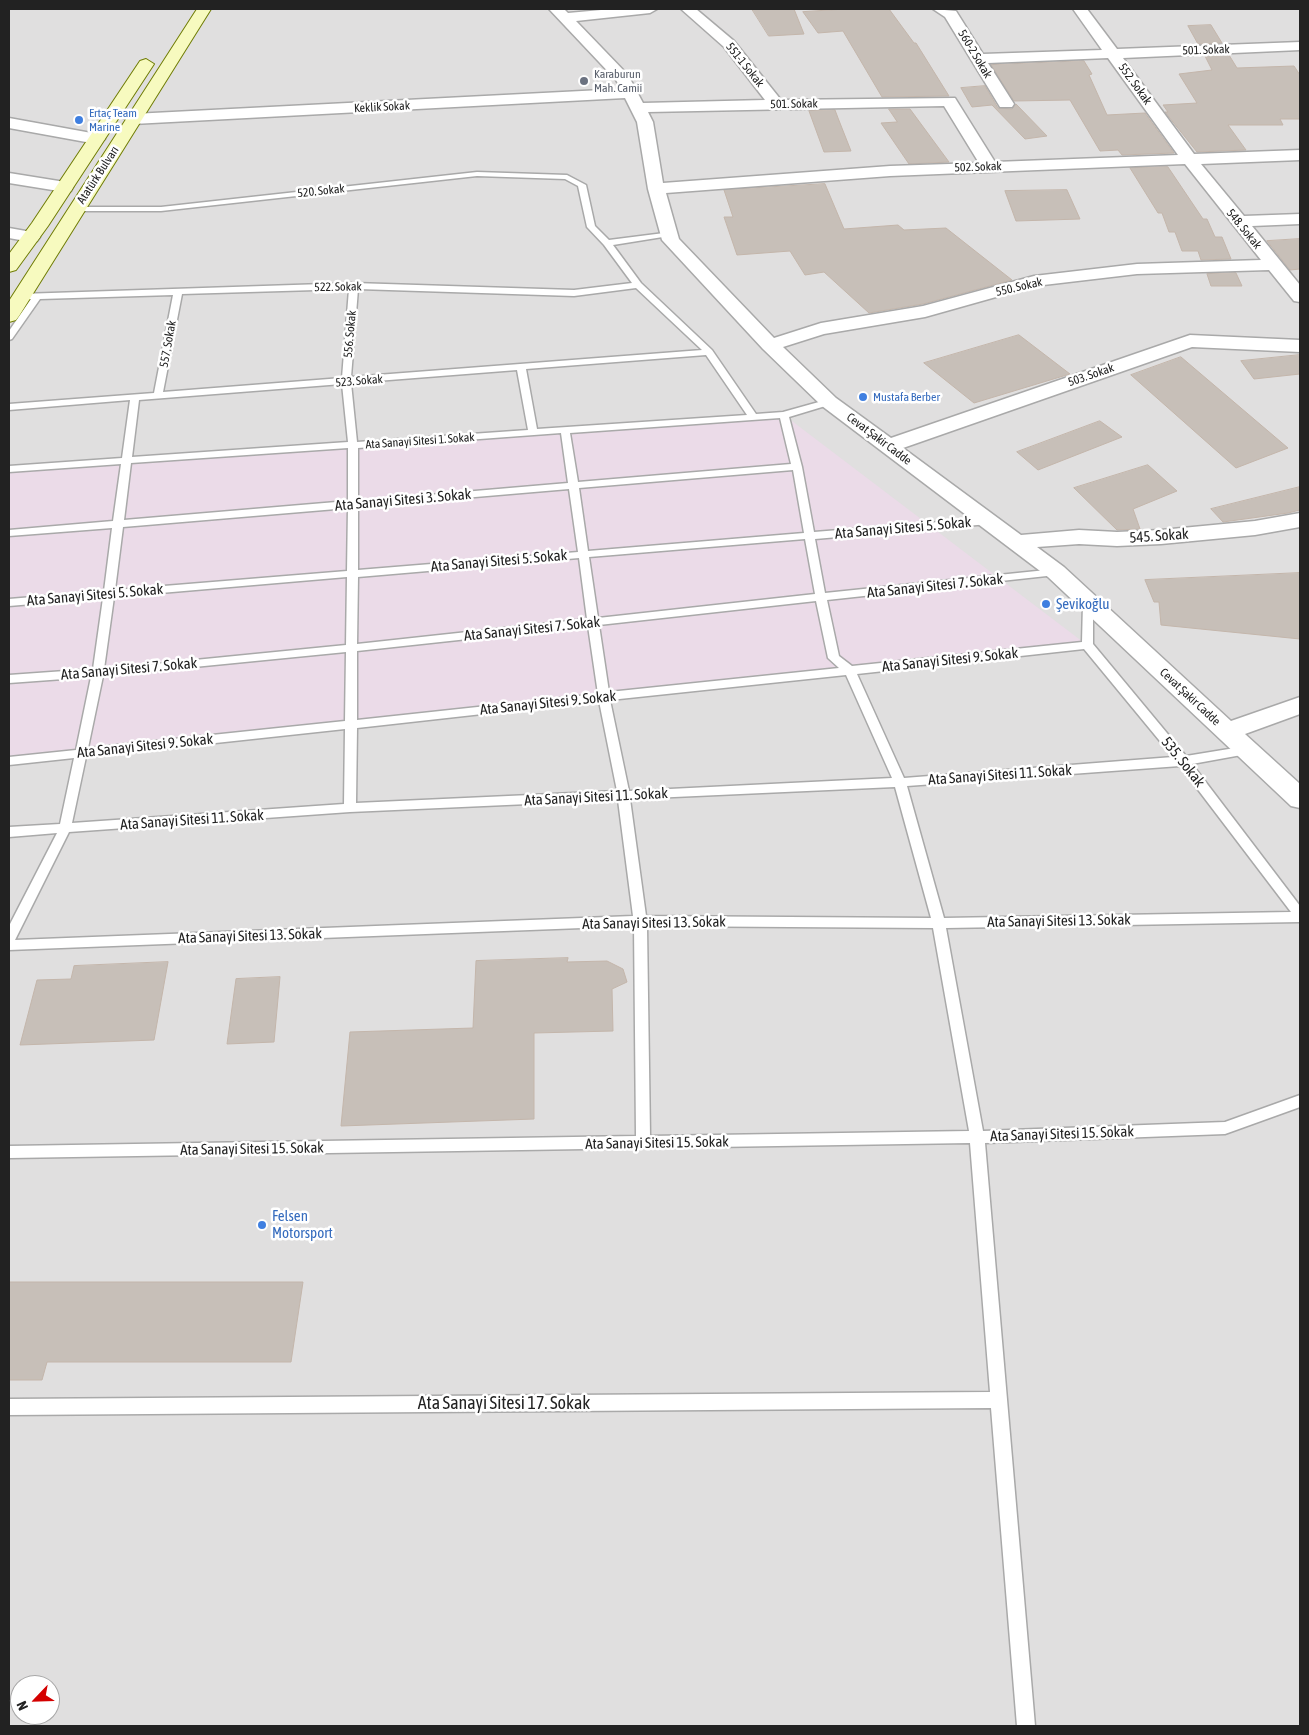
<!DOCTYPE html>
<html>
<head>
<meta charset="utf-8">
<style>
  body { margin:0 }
  #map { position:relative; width:1309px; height:1735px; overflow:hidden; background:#f2efe9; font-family:"Asap Condensed",sans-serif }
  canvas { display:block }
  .frame { position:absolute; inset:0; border:10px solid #222; pointer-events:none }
  .north { position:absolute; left:10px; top:1675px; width:50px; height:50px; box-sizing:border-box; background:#fff; border:1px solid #a7a7a7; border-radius:50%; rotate:246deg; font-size:14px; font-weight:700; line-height:20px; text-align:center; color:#222 }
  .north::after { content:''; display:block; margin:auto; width:18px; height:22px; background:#d40000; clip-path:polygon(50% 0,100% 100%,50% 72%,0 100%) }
</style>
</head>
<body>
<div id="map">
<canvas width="1309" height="1735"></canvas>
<div class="frame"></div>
<div class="north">N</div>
</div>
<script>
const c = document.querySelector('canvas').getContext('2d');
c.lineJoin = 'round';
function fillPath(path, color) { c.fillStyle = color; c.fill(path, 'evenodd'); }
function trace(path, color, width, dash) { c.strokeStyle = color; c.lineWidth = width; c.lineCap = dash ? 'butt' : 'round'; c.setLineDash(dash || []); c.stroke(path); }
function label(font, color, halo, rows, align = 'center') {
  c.font = font + ' "Asap Condensed",sans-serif'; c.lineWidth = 5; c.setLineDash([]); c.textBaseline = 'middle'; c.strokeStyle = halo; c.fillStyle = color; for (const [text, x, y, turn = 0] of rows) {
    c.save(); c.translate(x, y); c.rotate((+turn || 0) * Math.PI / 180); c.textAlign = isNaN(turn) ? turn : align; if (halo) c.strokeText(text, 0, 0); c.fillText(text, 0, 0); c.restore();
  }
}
fillPath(new Path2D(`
  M9,9h1291v1717h-1291zM20,1685h30v30h-30z`), '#e0dfdf');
fillPath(new Path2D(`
  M784,415l303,230 -1078,117v-293z`), '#ebdbe8');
const building = new Path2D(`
  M752,9h42l10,25 -35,2z
  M845,9h44l25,34h2l33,53 -67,1 -39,-66 -25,2 -15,-21z
  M1211,25l11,18 -24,1 -10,-18z
  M1229,55l8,13 57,-2 6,9v44h-20l3,6h-55l18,25 -49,2 -32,-40h3l-5,-7 34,-2 -18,-29 33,-4 -7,-14z
  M1084,61l8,13 -3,1 18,40 38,-2 29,40 -52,2 -4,-5 -18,1 -30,-51 -56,1 -23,-36z
  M985,86l13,22 14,1 4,-5 31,32 -22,3 -33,-34 -20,2 -11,-19z
  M889,109h21l39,53 -40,2 -28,-41 16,-1z
  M835,110l3,8 13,33 -27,1 -15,-41z
  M1168,167l35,52h4l8,18h7l9,22 -30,1 -3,-9h-16l-7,-19h-6l-7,-19h-4l-28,-45z
  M825,184l19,45 54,-4 6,5 42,-2 66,52 -89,24 -54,9 -45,-41 -19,3 -15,-24 -53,4 -13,-38h9l-9,-27z
  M1067,190l13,29 -64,2 -11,-30z
  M1300,239v30l-10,1 -23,-29z
  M1236,273l6,13h-31l-4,-12z
  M1019,335l51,39 -96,29 -50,-40z
  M1300,355v19l-46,5 -13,-18z
  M1181,357l107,91 -52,20 -105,-93z
  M1100,421l22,16 -84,33 -21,-18z
  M1148,465l29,26 -44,18 7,20 -23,1 -43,-42z
  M1300,487v23l-12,3 -65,9 -12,-13z
  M1300,573v66l-139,-14 -2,-23h-5l-9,-22z
  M568,958l-1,4 40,-1 16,8 4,13 -15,7 1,42 -79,2v86l-193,7 9,-94 123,-4 3,-67z
  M168,962l-14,78 -134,5 17,-65 34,-1 3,-13z
  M280,977l-6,65 -47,2 9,-65z
  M9,1282h294l-12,80h-244l-5,18h-33z`);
fillPath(building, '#c7bfb8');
trace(building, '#c4b6ab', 1);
const lane = new Path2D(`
  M477,172l90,3 19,10 9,41 14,14 63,-8 1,2 -4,2 -56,9 28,38 71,67 44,64 27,-2 43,-12h6v4l-43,13 13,50 12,65 175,-14 5,3 -5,3 -174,15 10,54 231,-24 5,3 -5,3 -229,25 12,56 13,10 230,-24 1,-39 5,-4 5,4v41l93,112 61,-10 6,4 -6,4 -55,10 108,142v16l-354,6 37,203 242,-9 75,-27v12l-75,27 -240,9 50,583h-18l-26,-318 -982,7v-16l981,-7 -20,-249 -961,15v-12l627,-10 -2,-210 -625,24v-24l48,-93 -48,4v-10l51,-3 14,-66 -65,7v-8l67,-7 15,-73 -82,6v-8l84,-6 10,-71 -94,8v-7l95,-8 8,-63 -103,8v-6l104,-9 8,-57 -112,8v-6l113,-8 8,-58 -121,10v-6l145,-11 19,-98 -133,4 -28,40 -3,1v-9l22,-32 -10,1 -4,-3 4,-3 333,-11 220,7 58,-7 -28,-38 -17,-18 -9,-41 -13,-7 -88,-3 -316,35h-86l-4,-2 4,-2h86zM636,288l66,62 -351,27 7,-88 216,7zM349,289l-7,89 -179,14 19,-98zM706,355l41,60 -210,14 -11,-60zM517,370l11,60 -171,12 -6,-59zM342,384l6,58 -216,15 7,-57zM780,418l11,46 -213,18 -8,-49zM561,433l7,50 -210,18v-53zM348,448v53l-224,19 7,-57zM793,470l11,63 -216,18 -9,-63zM569,489l9,63 -220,18v-63zM348,508l-1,63 -232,19 8,-63zM805,539l10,55 -217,24 -9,-61zM579,558l8,61 -230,25 1,-67zM347,577l-1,68 -242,24 10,-72zM816,601l12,57 11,10 -230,24 -10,-67zM588,626l10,68 -241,26v-69zM1084,649l89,108 -269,21 -47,-104zM346,652l-1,69 -257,27 15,-72zM846,675l46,103 -263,13 -19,-91zM599,701l18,90 -261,12 1,-75zM345,729l-1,75 -272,19 14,-66zM1180,766l111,146 -347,6 -37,-132zM895,787l36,131 -285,-2 -16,-117zM618,800l15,116 -618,24 54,-108 281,-20zM647,926l286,2 36,203 -319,5z`);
const street = new Path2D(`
  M549,9h15l4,4 44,-4h45l-7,4 -74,8 52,54 15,28 122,-3 -41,-53 -43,-38h15l38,32 47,59 174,-2 40,64 183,-7 -70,-97 -120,5 26,41 -2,3h-12l-55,-90 -12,-8 23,2 27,43 119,-4 -29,-41h14l30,40 183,-7v8l-177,8 71,96 106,-4v10l-99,4 43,52 56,-2v10l-48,2 48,59v17l-6,-1 -25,-31 -132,4 -102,12 -110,31 -101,17 -41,13 53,51 55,40 299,-103 110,5v12l-108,-5 -289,101 118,87 58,-5 38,2 44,-2 94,-9 45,-8v14l-45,8 -94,9 -44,2 -38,-2 -42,3 27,20 167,154 69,-24v17l-55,20 55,50v24l-9,-2 -243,-229 -226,-171 -59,-57 -101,-109 -14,-51 -11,-67 -12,-24 -492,26 -8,-5 8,-5 488,-25 -5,-9zM944,106l35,57 -89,3 -227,17 -10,-61 -5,-10zM1185,164l76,96 -124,4 -103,12 -111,30 -102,17 -47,15 -95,-99 -13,-46 224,-17z
  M9,118l88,16 8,5 -8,5 -88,-16z
  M9,173l56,9 6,1 2,4 -2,4 -6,1 -56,-9z
  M9,228l28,5 3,4 -3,4 -6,1 -22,-4z`);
const secondary = new Path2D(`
  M197,9h14l-192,307 -3,4 -7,2v-21z
  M146,59l8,5 -106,162 -32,44 -7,2v-18l23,-31 108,-162z`);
trace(lane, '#a9a9a9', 3);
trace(street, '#a9a9a9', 3);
trace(secondary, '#707d05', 2);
fillPath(lane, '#fff');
fillPath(street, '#fff');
fillPath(secondary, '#f7fabf');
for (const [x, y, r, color] of [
  [584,81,5,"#6b7280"],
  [79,120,5,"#3f7fe0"],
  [863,397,5,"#3f7fe0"],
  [1046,604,5,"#3f7fe0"],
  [262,1225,5,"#3f7fe0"]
]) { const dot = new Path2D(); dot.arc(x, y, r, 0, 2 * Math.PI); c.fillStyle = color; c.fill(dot); trace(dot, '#fff', 2); }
label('12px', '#222', '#fff', [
  ["501. Sokak",1206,50,-2],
  ["560-2 Sokak",975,54,59],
  ["551-1 Sokak",745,65,51],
  ["552. Sokak",1135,84,54],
  ["501. Sokak",794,104,-1],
  ["Keklik Sokak",382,107,-3],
  ["502. Sokak",978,167,-2],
  ["Atatürk Bulvarı",98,175,-57],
  ["520. Sokak",321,191,-6],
  ["548. Sokak",1244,229,51],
  ["522. Sokak",338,287,-1],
  ["550. Sokak",1019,287,-13],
  ["556. Sokak",350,334,-85],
  ["557. Sokak",168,344,-80],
  ["503. Sokak",1091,375,-19],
  ["523. Sokak",359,381,-5],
  ["Cevat Şakir Cadde",879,439,37],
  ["Ata Sanayi Sitesi 1. Sokak",420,441,-4],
  ["Cevat Şakir Cadde",1190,697,43]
]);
label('12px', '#5b616d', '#fff', [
  ["Karaburun",594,74],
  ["Mah. Camii",594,88]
], 'left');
label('12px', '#366cbe', '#fff', [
  ["Ertaç Team",89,113],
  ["Marine",89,127],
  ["Mustafa Berber",873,397]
], 'left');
label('15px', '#222', '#fff', [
  ["Ata Sanayi Sitesi 3. Sokak",403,500,-5],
  ["Ata Sanayi Sitesi 5. Sokak",903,528,-5],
  ["545. Sokak",1159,536,-4],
  ["Ata Sanayi Sitesi 5. Sokak",499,561,-5],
  ["Ata Sanayi Sitesi 7. Sokak",935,586,-6],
  ["Ata Sanayi Sitesi 5. Sokak",95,595,-5],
  ["Ata Sanayi Sitesi 7. Sokak",532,629,-6],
  ["Ata Sanayi Sitesi 9. Sokak",950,660,-6],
  ["Ata Sanayi Sitesi 7. Sokak",129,669,-5],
  ["Ata Sanayi Sitesi 9. Sokak",548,703,-6],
  ["Ata Sanayi Sitesi 9. Sokak",145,746,-6],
  ["535. Sokak",1183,762,51],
  ["Ata Sanayi Sitesi 11. Sokak",1000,775,-4],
  ["Ata Sanayi Sitesi 11. Sokak",596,797,-3],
  ["Ata Sanayi Sitesi 11. Sokak",192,820,-4],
  ["Ata Sanayi Sitesi 13. Sokak",1059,921,-1],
  ["Ata Sanayi Sitesi 13. Sokak",654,923,-1],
  ["Ata Sanayi Sitesi 13. Sokak",250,936,-2],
  ["Ata Sanayi Sitesi 15. Sokak",1062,1134,-2],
  ["Ata Sanayi Sitesi 15. Sokak",657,1143,-1],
  ["Ata Sanayi Sitesi 15. Sokak",252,1149,-1]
]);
label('15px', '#366cbe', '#fff', [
  ["Şevikoğlu",1056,604],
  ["Felsen",272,1216],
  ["Motorsport",272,1233]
], 'left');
label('18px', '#222', '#fff', [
  ["Ata Sanayi Sitesi 17. Sokak",504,1403]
]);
</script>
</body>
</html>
